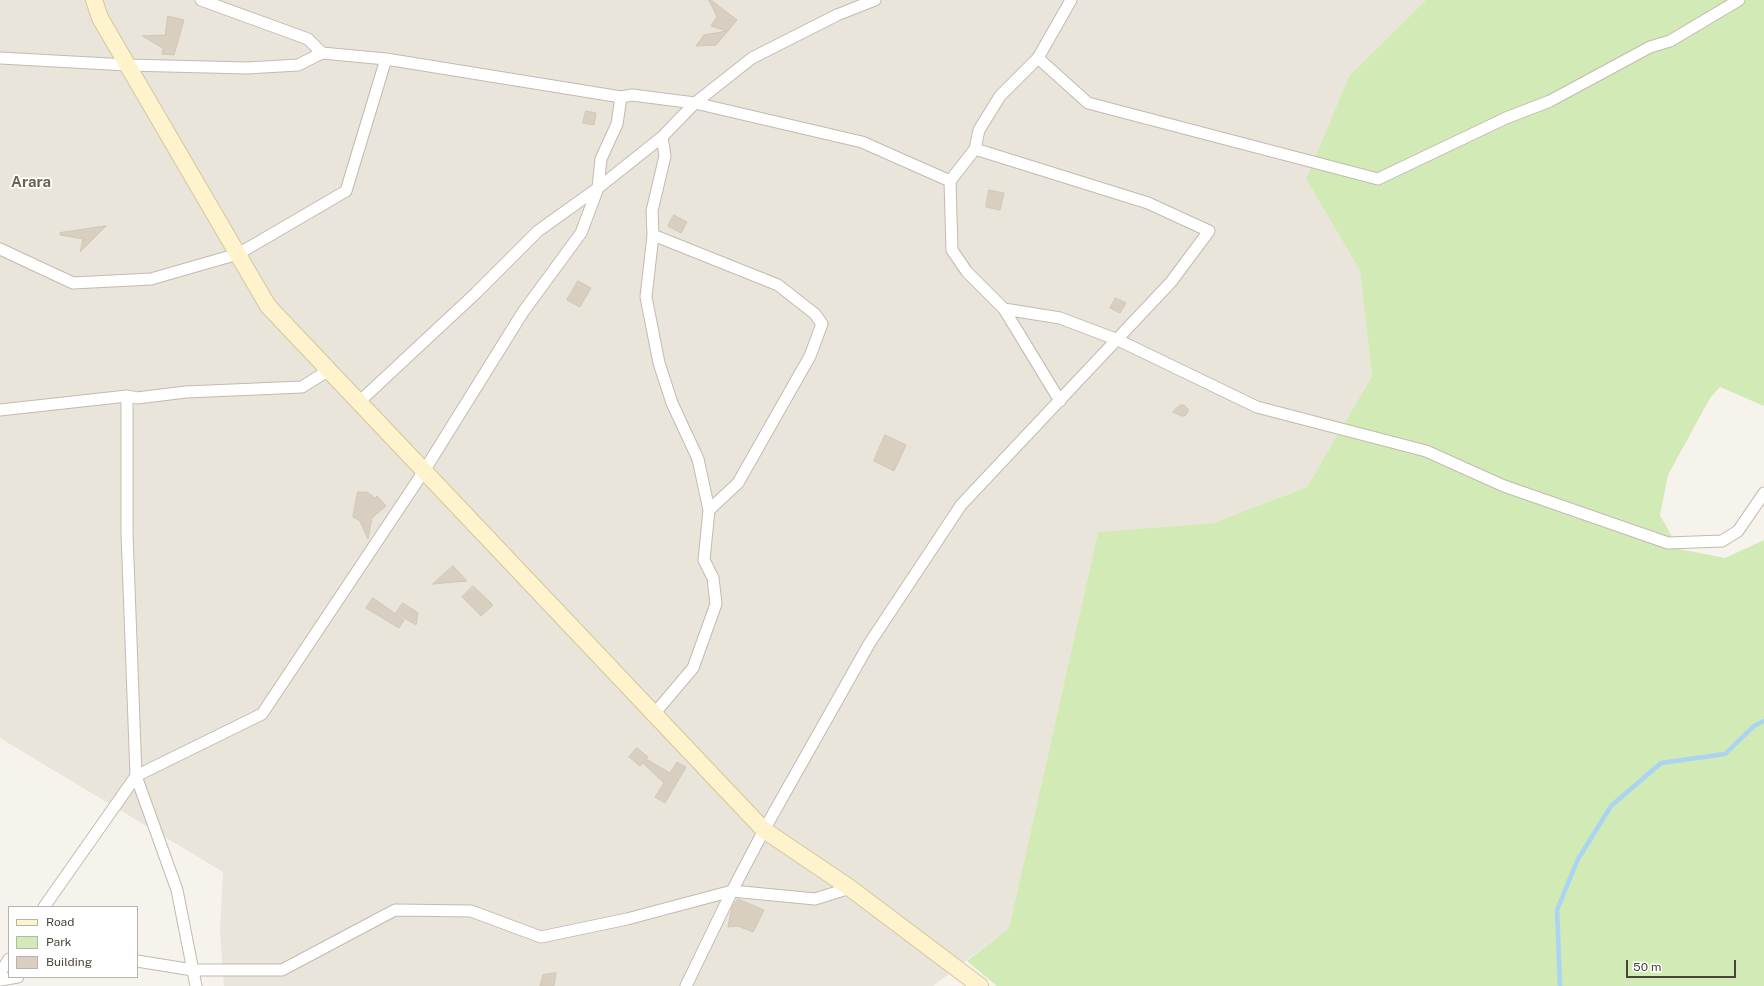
<!DOCTYPE html>
<html>
<head>
<meta charset="utf-8">
<style>
  body { margin:0 }
  #map { position:relative; width:1764px; height:986px; overflow:hidden; background:#f6f3ec; font-family:"Public Sans",sans-serif }
  canvas { display:block }
  .legend { position:absolute; left:8px; top:906px; width:130px; height:72px; box-sizing:border-box; background:#fff; border:1px solid #b7b4b0; margin:0; padding:5px 7px; list-style:none; font-size:12px; color:#4b4439 }
  .legend li { display:flex; align-items:center; gap:8px; height:20px }
  .legend b { width:20px; border:1px solid #b7b4b0 }
  .scale { position:absolute; left:1626px; top:960px; width:110px; height:18px; box-sizing:border-box; border:2px solid #4b4439; border-top:0; padding-left:5px; font-size:12px; line-height:14px; white-space:nowrap; color:#4b4439; -webkit-text-stroke:3px #fff; paint-order:stroke }
</style>
</head>
<body>
<div id="map">
<canvas width="1764" height="986"></canvas>
<ul class="legend">
<li><b style="height:5px;background:#fff3cd"></b>Road</li>
<li><b style="height:11px;background:#d2eab5"></b>Park</li>
<li><b style="height:11px;background:#d8cfc1"></b>Building</li>
</ul>
<div class="scale">50 m</div>
</div>
<script>
const c = document.querySelector('canvas').getContext('2d');
c.lineJoin = 'round';
function fillPath(path, color) { c.fillStyle = color; c.fill(path, 'evenodd'); }
function trace(path, color, width, dash) { c.strokeStyle = color; c.lineWidth = width; c.lineCap = dash ? 'butt' : 'round'; c.setLineDash(dash || []); c.stroke(path); }
function label(font, color, halo, rows, align = 'center') {
  c.font = font + ' "Public Sans",sans-serif'; c.lineWidth = 3.5; c.setLineDash([]); c.textBaseline = 'middle'; c.strokeStyle = halo; c.fillStyle = color; for (const [text, x, y, turn = 0] of rows) {
    c.save(); c.translate(x, y); c.rotate((+turn || 0) * Math.PI / 180); c.textAlign = isNaN(turn) ? turn : align; if (halo) c.strokeText(text, 0, 0); c.fillText(text, 0, 0); c.restore();
  }
}
fillPath(new Path2D(`
  M0,0h1426l-77,76 -43,103 54,92 12,105 -65,111 -94,36 -115,9 -89,396 -76,58h-709l-4,-54 3,-60 -223,-134z`), '#eae5da');
fillPath(new Path2D(`
  M1426,0h338v406l-44,-19 -10,11 -42,77 -8,40 19,34 46,9 39,-18v446h-767l-30,-25 42,-33 89,-396 115,-9 94,-36 65,-111 -12,-105 -54,-92 43,-103z`), '#d2eab5');
trace(new Path2D(`
  M1560,986l-3,-76 21,-51 33,-53 50,-43 64,-9 29,-28 10,-5`), '#a9d4f2', 4.5);
const building = new Path2D(`
  M709,0h2l26,20 -21,25 -20,1 8,-11 23,-4 -16,-5 6,-9z
  M168,16l16,4 -10,35 -12,-1 1,-6 -21,-12 23,-1z
  M586,111l10,2 -2,12 -11,-2z
  M989,190l15,3 -4,17 -14,-3z
  M674,215l13,7 -6,11 -13,-7z
  M106,226l-26,26 3,-13 -23,-4v-2z
  M578,281l13,7 -11,19 -13,-7z
  M1116,298l10,5 -6,10 -10,-5z
  M1180,405h4l5,5 -4,6h-3l-9,-4z
  M885,435l21,10 -12,26 -20,-10z
  M358,492h9l8,6 2,-2 9,10 -14,12 -4,21 -8,-18 -7,-4z
  M453,566l14,15 -34,3z
  M473,586l20,19 -12,11 -19,-19z
  M373,598l31,22 -5,8 -33,-20z
  M403,603l15,10 -2,12 -20,-12z
  M637,748l11,9 -2,2 24,14 7,-11 9,5 -21,36 -10,-6 9,-14 -21,-20 -3,3 -11,-9z
  M738,899l26,11 -11,22 -15,-6 -10,1 4,-20z
  M556,973l-2,13h-14l3,-11z`);
fillPath(building, '#d8cfc1');
trace(building, '#d3c7b4', 1);
const street = new Path2D(`
  M201,0l107,39 14,14
  M0,58l127,7 120,3 51,-3 24,-12 64,6 235,38 11,-2 63,8 167,39 88,39
  M1038,58l50,45 290,76 128,-61 44,-17 100,-54 20,-6 69,-41
  M653,235l125,50 37,29 7,10 -12,32 -72,127 -29,27
  M0,249l73,34 78,-4 87,-25 108,-63 40,-132
  M1004,309l56,9 58,22 139,67 169,44 78,35 164,57 54,-2 16,-10 26,-38
  M127,396v137l9,243 41,114 19,96
  M1060,401l-56,-92 -37,-37 -15,-22 -2,-69 25,-32 4,-19 21,-34 38,-38 33,-58
  M359,402l117,-109 62,-62 60,-43 64,-51 33,-34 57,-45 85,-43 38,-15
  M0,410l127,-14 10,2 49,-6 116,-5 27,-17
  M654,714l39,-46 23,-64 -3,-26 -9,-18 5,-50 -11,-51 -26,-56 -13,-40 -13,-66 7,-62 -1,-24 13,-55 -3,-19
  M44,907l92,-131 126,-62 162,-243 99,-159 58,-79 17,-45 3,-29 16,-35 4,-27
  M137,961l56,9h89l113,-60 76,1 70,26 86,-18 105,-28 83,8 35,-11
  M0,973l9,-14
  M0,980l18,-3
  M686,986l46,-95 32,-61 105,-186 92,-139 210,-223 38,-51 -61,-28 -173,-54`);
const secondary = new Path2D(`
  M94,0l6,18 168,288 496,524 86,58 130,98`);
trace(street, '#c2bbae', 13);
trace(secondary, '#d6c79b', 18);
trace(street, '#fff', 11);
trace(secondary, '#fff3cd', 16);
label('bold 15px', '#6e6250', '#fff', [
  ["Arara",31,182]
]);
</script>
</body>
</html>
